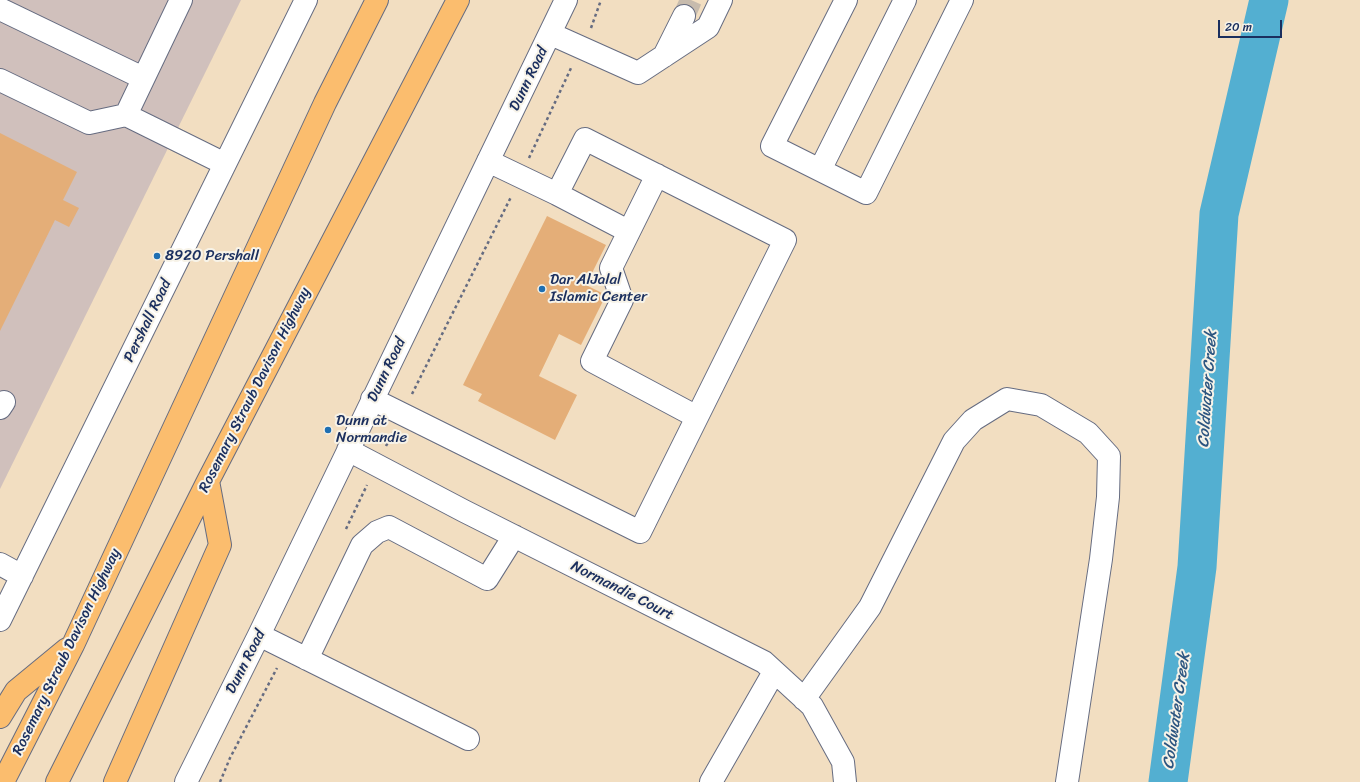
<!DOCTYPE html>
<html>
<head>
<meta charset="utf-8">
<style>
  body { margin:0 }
  #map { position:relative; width:1360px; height:782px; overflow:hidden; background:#f2dec1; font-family:Sriracha,sans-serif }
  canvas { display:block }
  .scale { position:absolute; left:1218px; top:20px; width:64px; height:18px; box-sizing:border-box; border:2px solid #1b2f5e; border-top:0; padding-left:5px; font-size:12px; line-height:14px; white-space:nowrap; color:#1b2f5e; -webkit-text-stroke:3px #f7f3e8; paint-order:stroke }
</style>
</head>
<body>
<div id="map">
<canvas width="1360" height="782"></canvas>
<div class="scale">20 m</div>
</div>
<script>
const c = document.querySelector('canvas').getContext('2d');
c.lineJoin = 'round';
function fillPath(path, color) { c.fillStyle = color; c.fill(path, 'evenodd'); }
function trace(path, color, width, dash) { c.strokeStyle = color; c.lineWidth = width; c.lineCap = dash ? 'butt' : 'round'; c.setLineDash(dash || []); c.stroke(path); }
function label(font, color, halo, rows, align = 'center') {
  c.font = font + ' Sriracha,sans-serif'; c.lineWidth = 4; c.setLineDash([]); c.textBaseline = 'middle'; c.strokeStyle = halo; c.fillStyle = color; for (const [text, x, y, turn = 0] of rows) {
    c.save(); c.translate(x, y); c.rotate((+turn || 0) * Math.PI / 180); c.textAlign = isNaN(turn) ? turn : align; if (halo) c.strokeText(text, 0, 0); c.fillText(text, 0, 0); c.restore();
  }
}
fillPath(new Path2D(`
  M0,0h241l-241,489z`), '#d0c0bc');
trace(new Path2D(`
  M1168,782l29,-215 22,-353 50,-214`), '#53afd1', 39);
fillPath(new Path2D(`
  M0,133l77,39 -14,28 16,8 -10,19 -14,-7 -55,111z
  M547,216l59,29 -20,40 20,10 -25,50 -22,-11 -20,42 38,19 -22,45 -77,-39 4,-7 -19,-9z`), '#e4ae78');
trace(new Path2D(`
  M684,16l7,-16`), '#c7bbad', 22, [22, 11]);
const minor = new Path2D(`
  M846,0l-74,146 94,47 96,-193
  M0,9l143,69
  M551,34l87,39 70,-46 13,-27
  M664,56l20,-40
  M0,80l89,43 37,-8 99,49
  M126,115l55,-115
  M488,161l69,33 71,37
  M820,170l85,-170
  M657,175l-46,93 11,32 -30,61 105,56
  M372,399l268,133 145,-292 -200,-101 -28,55
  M0,408l4,-6
  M348,450l116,61 300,151 48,44 31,56 2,20
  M0,564l22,12
  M0,620l306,-620
  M259,635l209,104
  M307,659l55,-114 15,-13 12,-5 98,52 27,-43
  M804,699l66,-92 84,-166 19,-21 34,-21 34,6 47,28 21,23 -1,41 -7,62 -34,223
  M186,782l73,-147 307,-635
  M711,782l63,-110`);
const highway = new Path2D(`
  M0,717l16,-26 51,-42
  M3,782l70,-137 252,-542 52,-103
  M57,782l151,-301 250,-481
  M115,782l105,-237 -12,-64`);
trace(minor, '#666c81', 24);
trace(highway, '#666c81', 24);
trace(new Path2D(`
  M591,28l10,-28
  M529,158l43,-92
  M412,394l99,-197
  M386,446l7,-13
  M346,529l21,-44
  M220,782l10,-24 47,-90`), '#666c81', 2.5, [3, 3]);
trace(minor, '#fff', 22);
trace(highway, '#fbbd6e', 22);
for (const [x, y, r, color] of [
  [157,256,4,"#1f6fb2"],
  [542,289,4,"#1f6fb2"],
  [328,430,4,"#1f6fb2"]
]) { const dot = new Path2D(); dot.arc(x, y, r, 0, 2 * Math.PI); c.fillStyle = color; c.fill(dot); trace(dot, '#f7f3e8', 1.5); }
label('15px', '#1b2f5e', '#f7f3e8', [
  ["Dunn Road",529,79,-64],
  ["Pershall Road",148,321,-64],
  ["Dunn Road",387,370,-64],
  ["Rosemary Straub Davison Highway",255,390,-63],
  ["Normandie Court",622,591,27],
  ["Rosemary Straub Davison Highway",67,652,-64],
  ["Dunn Road",246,662,-63]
]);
label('15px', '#1b2f5e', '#f7f3e8', [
  ["8920 Pershall",165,256],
  ["Dar AlJalal",550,280],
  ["Islamic Center",550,297],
  ["Dunn at",336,421],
  ["Normandie",336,438]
], 'left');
label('italic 16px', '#2c5580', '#f7f3e8', [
  ["Coldwater Creek",1208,389,-86],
  ["Coldwater Creek",1177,711,-82]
]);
</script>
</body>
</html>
